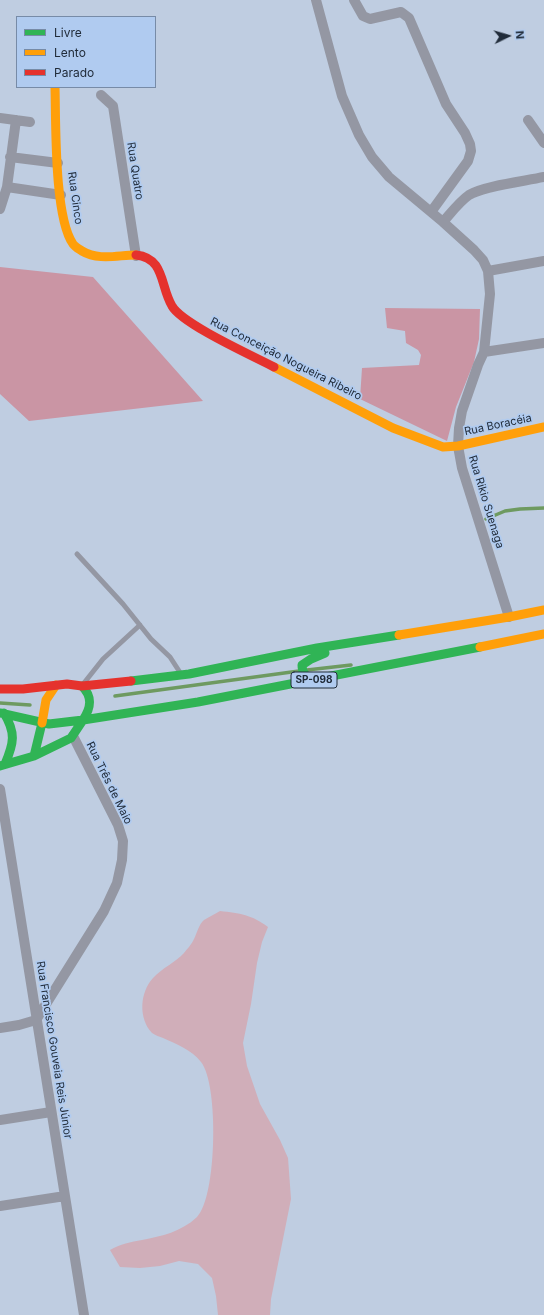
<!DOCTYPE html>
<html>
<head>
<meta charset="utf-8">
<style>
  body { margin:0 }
  #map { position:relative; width:544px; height:1315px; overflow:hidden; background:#bfcde1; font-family:Inter,sans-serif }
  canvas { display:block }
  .legend { position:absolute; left:16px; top:16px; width:140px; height:72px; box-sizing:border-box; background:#b0cbf0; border:1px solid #778ba7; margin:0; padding:5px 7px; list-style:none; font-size:12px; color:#212c3a }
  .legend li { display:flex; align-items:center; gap:8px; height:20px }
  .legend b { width:20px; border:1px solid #778ba7 }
  .north { position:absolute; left:488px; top:16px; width:40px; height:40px; -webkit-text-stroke:3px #b0cbf0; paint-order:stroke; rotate:85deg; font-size:11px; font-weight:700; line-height:16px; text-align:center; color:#212c3a }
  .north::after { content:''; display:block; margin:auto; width:14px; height:18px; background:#212c3a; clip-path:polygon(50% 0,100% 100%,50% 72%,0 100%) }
</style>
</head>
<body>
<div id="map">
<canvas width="544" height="1315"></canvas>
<ul class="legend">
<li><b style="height:5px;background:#30b455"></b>Livre</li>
<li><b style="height:5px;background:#ff9f0a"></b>Lento</li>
<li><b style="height:5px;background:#e5322d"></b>Parado</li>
</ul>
<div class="north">N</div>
</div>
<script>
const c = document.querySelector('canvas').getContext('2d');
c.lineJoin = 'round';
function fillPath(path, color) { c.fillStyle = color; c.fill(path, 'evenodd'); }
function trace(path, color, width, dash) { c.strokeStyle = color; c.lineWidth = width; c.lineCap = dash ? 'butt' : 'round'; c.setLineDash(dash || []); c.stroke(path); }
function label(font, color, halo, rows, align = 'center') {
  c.font = font + ' Inter,sans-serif'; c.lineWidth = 3.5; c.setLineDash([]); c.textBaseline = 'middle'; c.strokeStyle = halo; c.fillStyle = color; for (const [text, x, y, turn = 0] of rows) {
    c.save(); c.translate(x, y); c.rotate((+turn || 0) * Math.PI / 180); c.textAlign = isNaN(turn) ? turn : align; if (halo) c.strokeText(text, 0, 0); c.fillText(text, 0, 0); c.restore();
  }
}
fillPath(new Path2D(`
  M220,911c20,2 32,4 48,16l-6,15 -5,21 -6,41 -8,39 4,23 13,38 20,36 8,18 3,41 -20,100 -1,16h-52l-2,-19 -4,-18 -14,-14 -19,-3 -19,5 -20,2 -20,-1 -10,-17c10,-6 21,-8 32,-10 20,-4 39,-8 55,-23 20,-20 22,-133 4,-155 -9,-12 -25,-18 -38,-24 -3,-1 -8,-3 -11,-5 -14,-15 -12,-41 1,-55 9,-10 23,-16 31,-25 3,-4 8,-9 10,-14 3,-6 5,-15 10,-19 5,-3 11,-6 16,-9z`), '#d0aeb9');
fillPath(new Path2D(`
  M0,267l93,10 110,124 -174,20 -29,-27z
  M385,308l95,1 -1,30 -5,23 -18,45 -9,34 -87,-42 2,-31 57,-3 2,-10 -3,-5 -12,-7 -1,-12 -18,-3z`), '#ca95a4');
trace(new Path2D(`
  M486,519l19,-8 15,-2 24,-1
  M307,670l44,-5
  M115,696l184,-25
  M0,703l30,2`), '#6e9a60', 3.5);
trace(new Path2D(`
  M77,554l46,50 28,35 19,18 11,17
  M84,683l19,-24 37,-34`), '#9497a3', 5);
trace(new Path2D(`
  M316,0l26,96 17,39 13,22 17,20 54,45 31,28 9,10 5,11 2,23 -6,58 -6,13 -16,46 -3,17 -1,18 4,22 47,149
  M354,0l9,16 7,3 31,-7 8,6 37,86 19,29 5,11 1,7 -3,10 -37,51
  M101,95l12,11 23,150
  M0,118l30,4
  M528,120l16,23
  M10,157l48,6
  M7,187l54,8
  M0,209l7,-22 9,-67
  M443,222c8,-9 16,-20 26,-27 14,-9 57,-14 75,-18
  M488,271l56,-10
  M484,352l60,-9
  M0,789l84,526
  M0,1028l19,-3 17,-5 68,-109 13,-28 5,-23 1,-19 -5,-16 -45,-89
  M0,1120l51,-8
  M0,1206l65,-10`), '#9497a3', 10);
trace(new Path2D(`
  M312,680c-6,-4 -10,-7 -10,-15l9,-6 14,-6
  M131,681l58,-7 128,-26 82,-13
  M82,686c11,11 9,22 1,34
  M0,713l49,11 34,-4 115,-18 282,-55
  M4,713c12,20 10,30 1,51
  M34,756l8,-33
  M0,766l34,-10 37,-18 12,-18`), '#30b455', 9);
trace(new Path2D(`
  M55,87c1,35 -1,130 18,157 2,3 6,5 9,7 17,10 36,4 54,4
  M274,367l119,61 50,19 15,-1 86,-19
  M399,635l110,-18 35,-7
  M480,647l64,-13
  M42,723l4,-23 10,-15`), '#ff9f0a', 9);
trace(new Path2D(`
  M136,255c29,3 24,31 36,51 10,18 81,50 102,61
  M0,689h23l44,-5 15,2 49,-5`), '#e5322d', 9);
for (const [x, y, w] of [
  [314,680,46]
]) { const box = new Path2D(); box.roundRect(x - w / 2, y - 8, w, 16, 3); c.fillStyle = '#b0cbf0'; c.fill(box); trace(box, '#212c3a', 1); }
label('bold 10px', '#212c3a', null, [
  ["SP-098",314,680]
]);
label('11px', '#212c3a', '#b0cbf0', [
  ["Rua Quatro",135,171,81],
  ["Rua Cinco",75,198,82],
  ["Rua Conceição Nogueira Ribeiro",286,359,27],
  ["Rua Boracéia",498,425,-12],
  ["Rua Rikio Suenaga",486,502,73],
  ["Rua Três de Maio",109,783,64],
  ["Rua Francisco Gouveia Reis Júnior",54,1050,81]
]);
</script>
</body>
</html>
